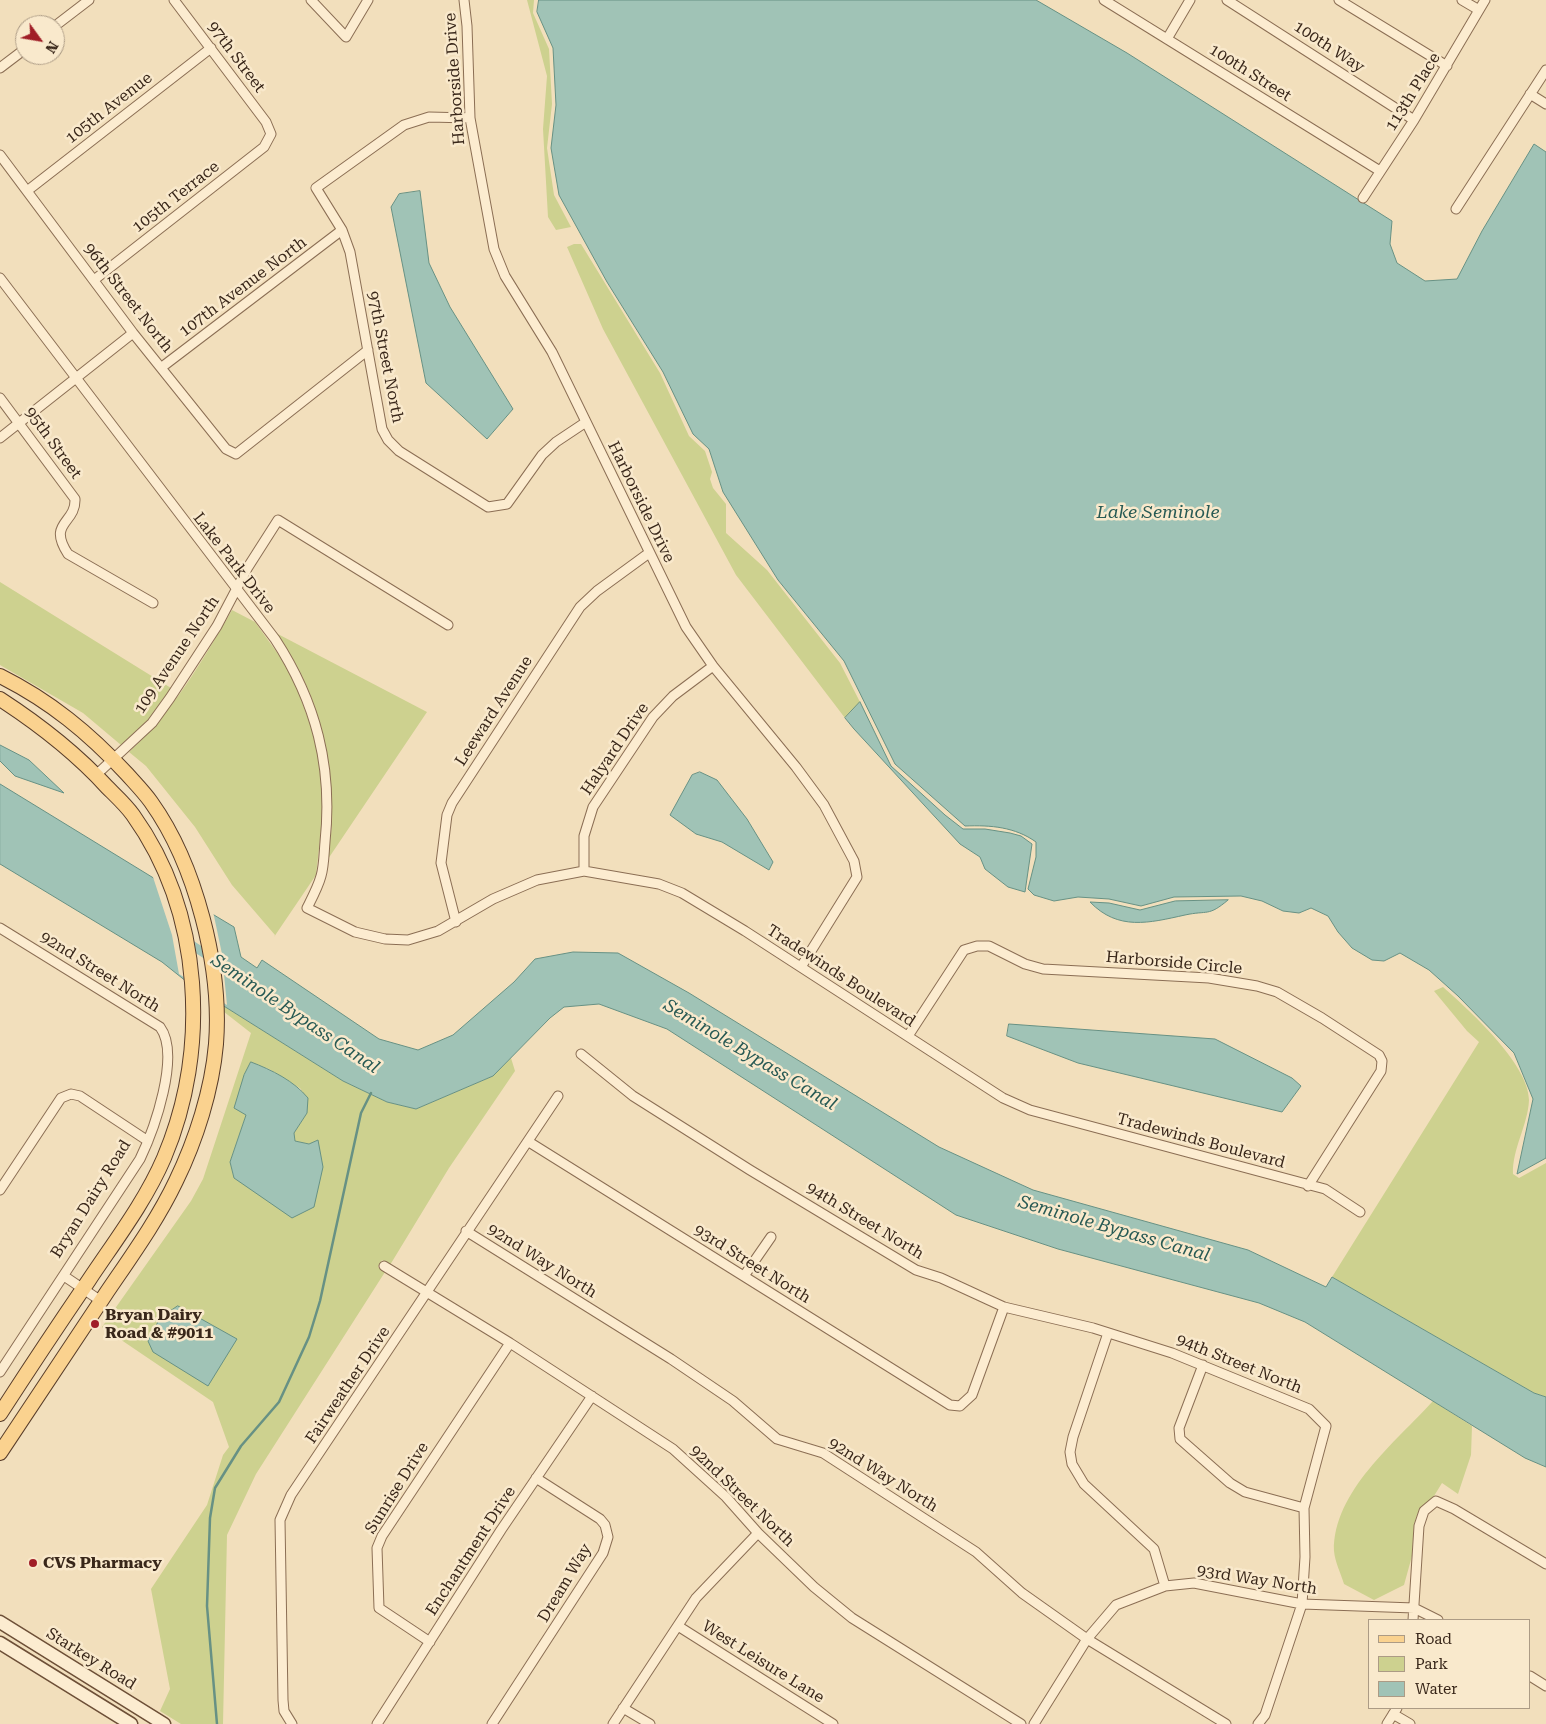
<!DOCTYPE html>
<html>
<head>
<meta charset="utf-8">
<style>
  body { margin:0 }
  #map { position:relative; width:1546px; height:1724px; overflow:hidden; background:#f2dfbc; font-family:"Roboto Serif",serif }
  canvas { display:block }
  .legend { position:absolute; left:1368px; top:1619px; width:162px; height:90px; box-sizing:border-box; background:#f9e9cc; border:1px solid #ac9b85; margin:0; padding:6px 9px; list-style:none; font-size:15px; color:#39271a }
  .legend li { display:flex; align-items:center; gap:10px; height:25px }
  .legend b { width:25px; border:1px solid #ac9b85 }
  .north { position:absolute; left:15px; top:15px; width:50px; height:50px; box-sizing:border-box; background:#f9e9cc; border:1px solid #ac9b85; border-radius:50%; rotate:122deg; font-size:14px; font-weight:700; line-height:20px; text-align:center; color:#39271a }
  .north::after { content:''; display:block; margin:auto; width:18px; height:22px; background:#a01e27; clip-path:polygon(50% 0,100% 100%,50% 72%,0 100%) }
</style>
</head>
<body>
<div id="map">
<canvas width="1546" height="1724"></canvas>
<ul class="legend">
<li><b style="height:6px;background:#fad28f"></b>Road</li>
<li><b style="height:14px;background:#cdd18f"></b>Park</li>
<li><b style="height:14px;background:#a0c3b6"></b>Water</li>
</ul>
<div class="north">N</div>
</div>
<script>
const c = document.querySelector('canvas').getContext('2d');
c.lineJoin = 'round';
function fillPath(path, color) { c.fillStyle = color; c.fill(path, 'evenodd'); }
function trace(path, color, width, dash) { c.strokeStyle = color; c.lineWidth = width; c.lineCap = dash ? 'butt' : 'round'; c.setLineDash(dash || []); c.stroke(path); }
function label(font, color, halo, rows, align = 'center') {
  c.font = font + ' "Roboto Serif",serif'; c.lineWidth = 5; c.setLineDash([]); c.textBaseline = 'middle'; c.strokeStyle = halo; c.fillStyle = color; for (const [text, x, y, turn = 0] of rows) {
    c.save(); c.translate(x, y); c.rotate((+turn || 0) * Math.PI / 180); c.textAlign = isNaN(turn) ? turn : align; if (halo) c.strokeText(text, 0, 0); c.fillText(text, 0, 0); c.restore();
  }
}
fillPath(new Path2D(`
  M527,0h7l-1,13 16,36 3,55 -5,44 7,47 17,32 -15,3 -8,-13 -5,-88 4,-53z
  M574,244h7l79,129 29,63 16,15 7,21 -2,7 3,9 13,16v29l41,37 73,93 20,39 -15,16 -109,-143 -133,-246 -36,-82z
  M0,582l171,106 -23,32 -27,25 -38,-32 -83,-48z
  M232,610l23,12 36,50 23,63 7,41 2,37 -7,62 -42,62 1,-2 -43,-50 -37,-58 -49,-61 -17,-14c43,-39 74,-92 103,-142z
  M274,632l153,80 -99,147c1,-15 5,-31 4,-46 -1,-64 -17,-131 -58,-181z
  M1443,987c25,22 86,77 86,113 -1,25 -17,49 -16,74l6,4 27,-15v234l-12,-4 -202,-116 147,-235 -12,-11 -33,-40z
  M219,1003l124,78 44,21 29,7 77,-33 18,-18 4,13 -66,97 -59,97 -8,-5 -4,7 7,5 -129,202 -29,61 -4,189h-42l-21,-13 10,-22 -19,-100 56,-84 16,-50 6,-8 -16,-45 -111,-75 89,-126 12,-22 48,-146 -32,-25zM251,1063l18,6 32,20 6,24 -13,20 1,8 14,3 9,-3 -84,37 -4,-16 16,-47z
  M1433,1401l39,25 -1,29 -13,39 -16,-11 -8,13 -15,14 -5,14 -2,32 -8,29 -30,15 -30,-16c-3,-10 -9,-22 -10,-33 -1,-60 62,-109 99,-150z`), '#cdd18f');
const water = new Path2D(`
  M539,0h497l91,53 265,168 -2,23 7,19 28,18 32,-2 25,-48 52,-87 12,8v1006l-29,16 16,-75 -19,-46 -56,-57 -29,-26 -29,-17 -16,8 -12,-1 -20,-12 -14,-16 -10,-16 -17,-8 -12,5 -16,-2 -21,-10 -21,-5 -67,1 -33,9 -32,-7 -31,-2 -24,4 -20,-6 -6,-6 8,-32v-15c-21,-15 -45,-17 -71,-16l-70,-62 -51,-103 -66,-81 -55,-88 -14,-43 -16,-15 -30,-62 -56,-90 -48,-87 -8,-47 5,-43 -3,-57 -16,-36z
  M420,191l9,72 21,44 63,102 -26,30 -61,-56 -35,-176 8,-13z
  M860,702l31,64 54,49 18,14h22l25,4 11,3 11,8 -7,48 -17,-5 -23,-18 -5,-12 -20,-13 -106,-115 -9,-11z
  M0,745l29,15 35,33 -49,-17 -15,-15z
  M700,772l17,8 30,39 26,43 -4,8 -47,-28 -26,-8 -26,-19 22,-40z
  M0,784l165,101 22,97 -25,-20 -162,-98z
  M1228,900c-20,17 -20,10 -43,15 -36,8 -67,16 -95,-13l19,1 31,7 35,-9z
  M204,909l30,18 7,30 16,11 5,-8 117,79 39,11 35,-15 61,-53 21,-23 38,-7 45,1 71,40 250,154 94,43 215,60 78,37 6,-10 202,116 12,4v70l-21,-9 -220,-136 -46,-19 -201,-54 -102,-34 -289,-186 -68,-25 -35,3 -14,11 -57,58 -77,33 -29,-7 -44,-21 -124,-78z
  M1009,1024l206,15 77,39 9,8 -19,26 -204,-49 -71,-27z
  M251,1062c21,8 43,19 57,36l-1,15 -13,20 1,8 14,3 9,-4 5,27 -9,40 -22,11 -58,-40 -4,-16 16,-47 -12,-7 10,-33z
  M178,1306l59,33 -29,47 -55,-34 -5,-11 12,-23z`);
fillPath(water, '#a0c3b6');
trace(water, '#679184', 1);
fillPath(new Path2D(`
  M152,874l14,8 24,99 -11,-7 -7,-39z
  M205,907l8,4 1,5 8,38 5,51 -10,-6z`), '#f2dfbc');
trace(new Path2D(`
  M217,1724l-10,-118 3,-88 5,-30 26,-42 38,-44 30,-65 11,-36 41,-188 10,-20`), '#679184', 2.5);
trace(new Path2D(`
  M184,940l29,19`), '#a0c3b6', 9);
const minor = new Path2D(`
  M311,0l35,37 22,-37
  M464,0l3,26 3,92 24,131 11,27 47,76 134,275 27,39 83,101 28,38 30,56 3,16 -56,90
  M1104,0l276,171
  M1227,0l187,120
  M1339,0l108,66
  M1462,0l17,10
  M55,26l34,-26
  M1167,39l23,-39
  M0,68l25,-19
  M1530,94l16,10
  M470,118l-41,-1 -25,8 -88,63 26,42 8,22 32,177 6,11 11,11 89,56 19,-3 35,-49 14,-13 30,-20
  M0,155l133,178 93,116 10,5 132,-104
  M27,191l184,-143
  M1363,198l51,-78 71,-120
  M1456,209l90,-139
  M0,278l275,361c41,63 58,128 50,203 -1,11 -1,24 -4,34 -3,11 -9,22 -14,32l48,24 30,7 23,1 30,-9 55,-32 44,-19 47,-9 75,13 23,9 63,38 258,167 27,12 295,79 35,23
  M94,280l170,-133 7,-13 -5,-12 -92,-122
  M162,367l180,-137
  M0,398l75,101c1,25 -28,23 -7,55l85,49
  M0,438l133,-105
  M96,775l56,-52 18,-25 47,-72 31,-59 30,-47 170,105
  M584,871v-35l9,-29 60,-90 20,-21 40,-30
  M456,922l-15,-59 6,-48 5,-12 128,-196 17,-16 52,-38
  M0,928l160,99c21,28 -6,103 -20,132l-140,213
  M908,1036l56,-86 13,-4h12l36,18 18,5 166,9 48,8 20,6 45,26 57,37 3,6 -1,10 -73,115
  M581,1054l52,42 117,74 166,100 25,8 63,29 89,21 79,25 137,56 17,17 -22,82 1,49 -3,47 -37,111 -7,9
  M529,1142l421,263 10,1 12,-11 32,-88
  M0,1190l61,-92 10,-4 9,2 68,45
  M466,1231l205,128 62,42 44,38 46,14 153,99 46,41 65,46 139,85
  M384,1266l126,77 163,106 53,48 32,36 56,54 38,31 169,106
  M64,1276l37,25
  M744,1276l27,-39
  M1108,1333l-35,104 -3,15 2,12 12,20 70,65 11,37
  M1203,1365l-24,63 1,11 50,44 15,9 59,16
  M1413,1620l6,-94 5,-15 12,-10 18,8 92,55
  M678,1626l155,98
  M430,1642l-51,-34 -2,-60 5,-12 128,-193
  M1530,1676l16,10
  M623,1708l27,16
  M1393,1714l17,10
  M292,1724l-8,-13 -1,-11 -3,-180 11,-25 267,-399
  M377,1724l124,-194 91,-134
  M492,1724l111,-171 5,-16 -3,-12 -5,-6 -64,-41
  M613,1724l83,-126 62,-65
  M1034,1724l53,-85 29,-34 49,-19 29,-3 108,21 112,4 24,12
  M1387,1724l10,-16`);
const secondary = new Path2D(`
  M0,1622l164,102
  M0,1643l131,81`);
const primary = new Path2D(`
  M0,676c50,25 89,57 127,98 8,9 17,18 24,28 45,63 71,166 65,242 -4,46 -20,96 -40,137 -19,40 -46,77 -71,114 -35,52 -70,105 -105,158
  M0,699c40,26 75,53 107,88 9,9 19,18 26,28 70,98 77,234 31,343 -19,44 -49,83 -75,122 -30,44 -60,89 -89,134`);
trace(minor, '#8b6e54', 11);
trace(secondary, '#6d4f37', 15);
trace(primary, '#583c29', 16);
trace(minor, '#fcecd0', 9);
trace(secondary, '#fcecd0', 12);
trace(primary, '#fad28f', 14);
for (const [x, y, r, color] of [
  [95,1324,5,"#a01e27"],
  [33,1563,5,"#a01e27"]
]) { const dot = new Path2D(); dot.arc(x, y, r, 0, 2 * Math.PI); c.fillStyle = color; c.fill(dot); trace(dot, '#f9e9cc', 2); }
label('16px', '#39271a', '#f9e9cc', [
  ["100th Way",1329,47,33],
  ["97th Street",236,57,53],
  ["100th Street",1250,73,32],
  ["Harborside Drive",455,79,-94],
  ["113th Place",1413,92,-58],
  ["105th Avenue",109,108,-38],
  ["105th Terrace",176,197,-38],
  ["107th Avenue North",243,287,-37],
  ["96th Street North",128,298,52],
  ["97th Street North",385,357,79],
  ["95th Street",53,443,54],
  ["Harborside Drive",641,502,64],
  ["Lake Park Drive",234,563,52],
  ["109 Avenue North",177,655,-56],
  ["Leeward Avenue",494,711,-57],
  ["Halyard Drive",615,749,-56],
  ["Harborside Circle",1174,963,5],
  ["92nd Street North",100,972,32],
  ["Tradewinds Boulevard",841,976,33],
  ["Tradewinds Boulevard",1201,1141,15],
  ["Bryan Dairy Road",91,1199,-58],
  ["94th Street North",865,1221,31],
  ["92nd Way North",542,1261,32],
  ["93rd Street North",752,1264,32],
  ["94th Street North",1239,1364,22],
  ["Fairweather Drive",348,1385,-56],
  ["92nd Way North",883,1475,32],
  ["Sunrise Drive",397,1488,-58],
  ["92nd Street North",742,1496,44],
  ["Enchantment Drive",471,1551,-57],
  ["93rd Way North",1257,1580,9],
  ["Dream Way",565,1583,-59],
  ["Starkey Road",91,1659,32],
  ["West Leisure Lane",763,1662,32]
]);
label('bold 16px', '#39271a', '#f9e9cc', [
  ["Bryan Dairy",105,1315],
  ["Road & #9011",105,1333],
  ["CVS Pharmacy",43,1563]
], 'left');
label('italic 18px', '#285a54', '#f9e9cc', [
  ["Lake Seminole",1158,513],
  ["Seminole Bypass Canal",295,1014,34],
  ["Seminole Bypass Canal",750,1055,31],
  ["Seminole Bypass Canal",1114,1229,16]
]);
</script>
</body>
</html>
